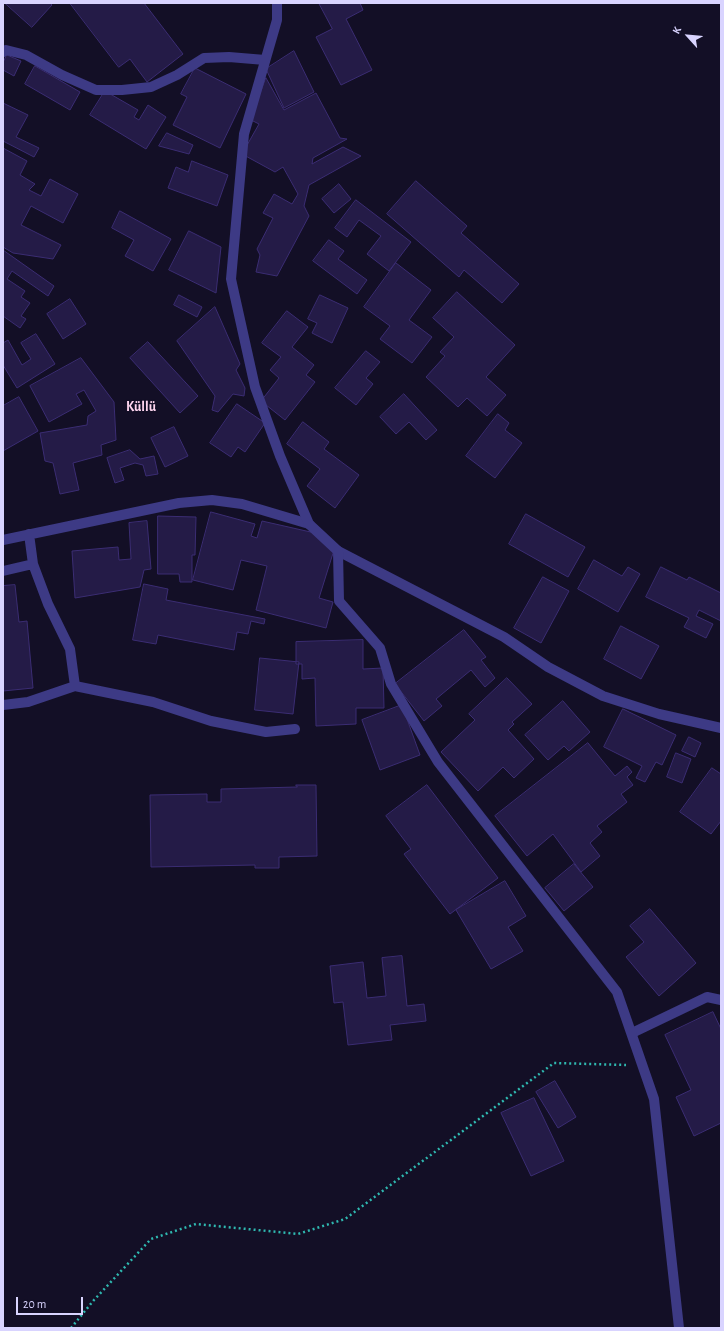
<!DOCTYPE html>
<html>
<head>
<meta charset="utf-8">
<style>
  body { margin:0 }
  #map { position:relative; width:724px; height:1331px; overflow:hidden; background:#130f26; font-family:"Alegreya Sans",sans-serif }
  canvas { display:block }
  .frame { position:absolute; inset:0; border:4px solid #d9d4ff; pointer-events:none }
  .north { position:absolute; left:668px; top:16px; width:40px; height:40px; -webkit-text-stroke:3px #130f26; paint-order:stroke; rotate:297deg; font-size:11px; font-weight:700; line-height:16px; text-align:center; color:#d9d4ff }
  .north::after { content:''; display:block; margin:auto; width:14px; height:18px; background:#d9d4ff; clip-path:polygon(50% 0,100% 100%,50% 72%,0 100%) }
  .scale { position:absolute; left:16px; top:1297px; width:67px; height:18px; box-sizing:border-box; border:2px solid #d9d4ff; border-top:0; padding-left:5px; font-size:12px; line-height:14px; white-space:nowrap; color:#d9d4ff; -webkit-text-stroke:3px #130f26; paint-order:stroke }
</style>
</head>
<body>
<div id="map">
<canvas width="724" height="1331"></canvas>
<div class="frame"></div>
<div class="north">K</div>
<div class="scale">20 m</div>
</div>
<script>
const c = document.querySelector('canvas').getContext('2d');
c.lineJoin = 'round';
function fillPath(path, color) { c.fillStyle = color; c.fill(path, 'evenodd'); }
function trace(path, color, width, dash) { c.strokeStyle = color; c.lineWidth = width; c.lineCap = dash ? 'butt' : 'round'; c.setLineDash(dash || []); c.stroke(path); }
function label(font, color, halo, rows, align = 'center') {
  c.font = font + ' "Alegreya Sans",sans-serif'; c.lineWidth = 3; c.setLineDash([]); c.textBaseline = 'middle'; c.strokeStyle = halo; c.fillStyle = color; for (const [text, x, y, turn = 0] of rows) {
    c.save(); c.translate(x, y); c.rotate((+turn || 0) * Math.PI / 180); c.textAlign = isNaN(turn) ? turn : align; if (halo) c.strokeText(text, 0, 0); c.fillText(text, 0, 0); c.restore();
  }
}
const building = new Path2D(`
  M5,3h45l2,2 -20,22z
  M70,3h74l39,51 -36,28 -17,-23 -11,8z
  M319,3h41l3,7 -17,9 26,51 -31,15 -25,-48 16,-8z
  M294,51l20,41 -30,16 -18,-39z
  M7,55l14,6 -7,15 -11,-6v-7z
  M35,66l45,26 -10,18 -45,-26z
  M195,68l51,26 -26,54 -47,-23 14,-28 -6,-3z
  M266,78l18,32 32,-17 24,45 7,1 -34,19 -1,6 31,-17 18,9 -52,29 -5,21 5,10 -32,60 -21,-4 4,-17 -3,-6 16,-31 -10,-5 11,-19 18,10 6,-10 -15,-27 -8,5 -33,-18 17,-30 -8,-4z
  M105,91l33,19 -4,7 5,3 9,-15 18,12 -20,32 -56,-34z
  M3,103l25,12 -12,22 23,11 -5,9 -31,-16z
  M167,133l26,12 -4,9 -30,-8z
  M3,148l24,13 -7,14 15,9 -6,6 12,6 9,-17 28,15 -15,29 -32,-17 -10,19 40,20 -8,14 -40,-6 -10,-6z
  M192,161l36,14 -11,31 -49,-18 8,-21 12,5z
  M416,181l51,45 -6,7 58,51 -17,19 -38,-33 -5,7 -72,-63z
  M339,184l12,15 -17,14 -12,-14z
  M356,200l55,42 -22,29 -22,-17 14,-18 -22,-16 -12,17 -12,-9z
  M120,211l51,28 -18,32 -28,-15 9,-16 -22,-12z
  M189,231l32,16 -5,46 -47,-23z
  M329,240l15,11 -6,8 29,21 -10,14 -44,-33z
  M3,250l51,36 -6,10 -36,-25 -5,8 18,12 -4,6 9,6 -9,13 5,3 -6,9 -17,-12z
  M396,263l35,27 -22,30 23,17 -20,26 -32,-24 10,-13 -26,-19z
  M457,292l58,53 -29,32 20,18 -19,21 -20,-18 -9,9 -32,-30 19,-21 -5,-4 14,-15 -21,-19z
  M179,295l23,12 -5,10 -23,-12z
  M320,295l28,13 -16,35 -20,-10 5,-10 -9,-4z
  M70,299l16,25 -23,15 -16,-25z
  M215,307l25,57 -4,6 9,18 -1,8 -11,-2 -15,18 -6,-2 3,-14 -38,-55z
  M287,311l21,16 -16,20 22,18 -8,10 9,7 -30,38 -24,-19 18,-23 -9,-8 11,-13 -19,-14z
  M36,334l19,30 -38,24 -14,-23v-22l5,-3 14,25 9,-6 -10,-16z
  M148,342l50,54 -18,17 -50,-55z
  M366,351l14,11 -14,16 7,6 -17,21 -21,-17z
  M81,358l33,44 2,38 -15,5 1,10 -29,8 6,27 -19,4 -7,-31 -8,-2 -5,-28 47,-8 1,-9 8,-5 -12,-21 -8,4 6,10 -33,18 -19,-36z
  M404,394l33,36 -11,10 -17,-18 -13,12 -16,-17z
  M19,397l19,34 -35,20v-45z
  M237,404l28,19 -20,29 -7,-5 -7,10 -21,-14z
  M498,414l11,9 -4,7 17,13 -27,35 -29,-22z
  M303,422l26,20 -5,7 35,26 -24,33 -28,-22 13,-17 -33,-25z
  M174,427l14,29 -23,11 -14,-29z
  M130,450l10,9 14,-3 4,18 -12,2 -3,-11 -8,-2 -15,5 4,12 -9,3 -8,-25z
  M211,512l44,12 -4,12 6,2 5,-17 53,12 19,17 -15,48 14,4 -7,26 -70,-18 11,-44 -26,-6 -8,30 -40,-10z
  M526,514l59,33 -17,30 -59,-33z
  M158,516l38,1 -1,38h-3v27h-12l-1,-8h-21z
  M147,521l4,48 -7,1 -4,17 -65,11 -3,-47 46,-4 1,13 12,-1 -2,-36z
  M594,560l28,16 6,-9 12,7 -22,38 -40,-23z
  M661,567l26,13 2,-3 32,16v28l-22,-11 -3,6 17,8 -7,14 -22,-11 5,-9 -43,-21z
  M543,577l26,14 -28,52 -27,-15z
  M144,584l24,5 -2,11 99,19 -1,5 -13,-3 -3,13 -11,-2 -3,18 -76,-15 -2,9 -23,-4z
  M15,585l4,37 8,-1 6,67 -30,3v-105z
  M621,626l38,20 -18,33 -37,-20z
  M464,630l22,27 -5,3 14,18 -10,9 -14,-17 -35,29 6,7 -18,15 -29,-37z
  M363,640v29l20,-1 1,40h-28v16l-40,2 -1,-48 -13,1v-15h-6v-22z
  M260,658l39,4 -6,52 -38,-4z
  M507,678l25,26 -20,18 2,2 -6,6 26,29 -20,19 -11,-11 -25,24 -37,-39 34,-32 -6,-6z
  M563,701l27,31 -21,19 -5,-5 -16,14 -23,-25z
  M402,705l18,50 -40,15 -18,-50z
  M623,709l53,26 -14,30 -6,-3 -11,20 -9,-4 6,-12 -38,-19z
  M689,737l12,6 -6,14 -13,-6z
  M588,743l27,33 12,-10 5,6 -5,5 6,8 -12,9 6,8 -30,24 5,6 -12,11 10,13 -19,16 -28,-38 -26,22 -32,-40z
  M676,753l15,6 -9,24 -15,-6z
  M712,768l9,6v47l-10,13 -31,-22z
  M296,785h20l1,71 -38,1v11h-24v-3l-104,2 -1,-72 57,-1v8h14v-13l76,-2z
  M427,785l71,93 -48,36 -46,-60 7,-5 -25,-33z
  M574,864l19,23 -29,24 -19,-23z
  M505,881l21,35 -18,11 15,24 -32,18 -35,-59z
  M650,909l46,54 -37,33 -33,-39 18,-15 -14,-16z
  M402,956l5,50 17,-2 2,17 -36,4 2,15 -44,5 -5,-43 -9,1 -4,-37 33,-4 4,36 19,-2 -4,-38z
  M713,1012l8,17v94l-27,13 -18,-39 15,-7 -26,-55z
  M555,1081l21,36 -18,11 -22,-36z
  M534,1098l30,63 -33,15 -30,-63z`);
fillPath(building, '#241b47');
trace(building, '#3b2d73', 1);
trace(new Path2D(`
  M71,1328l23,-28 57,-61 45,-15 102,10 47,-15 209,-156 72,2`), '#2fb8b0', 2.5, [2, 3]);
trace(new Path2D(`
  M3,52l3,-2 20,5 36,20 34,15h26l29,-3 26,-12 27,-17 25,-1 36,3
  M3,540l176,-37 33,-3 30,4 67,20
  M338,551l166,86 44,30 55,29 56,18 62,14
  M33,564l15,40 22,45 5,37 78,16 58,19 55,11 29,-3
  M3,571l30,-7 -4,-30
  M3,705l25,-3 47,-16
  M632,1033l75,-36 14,3`), '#3d3a85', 10);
trace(new Path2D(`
  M277,3v17l-33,114 -13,145 24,108 25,69 29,68 29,27 1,50 41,47 11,36 47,78 179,230 37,107 25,229`), '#3d3a85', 10);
label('bold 14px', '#ffd6f0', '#130f26', [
  ["Küllü",141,407]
]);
</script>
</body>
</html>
